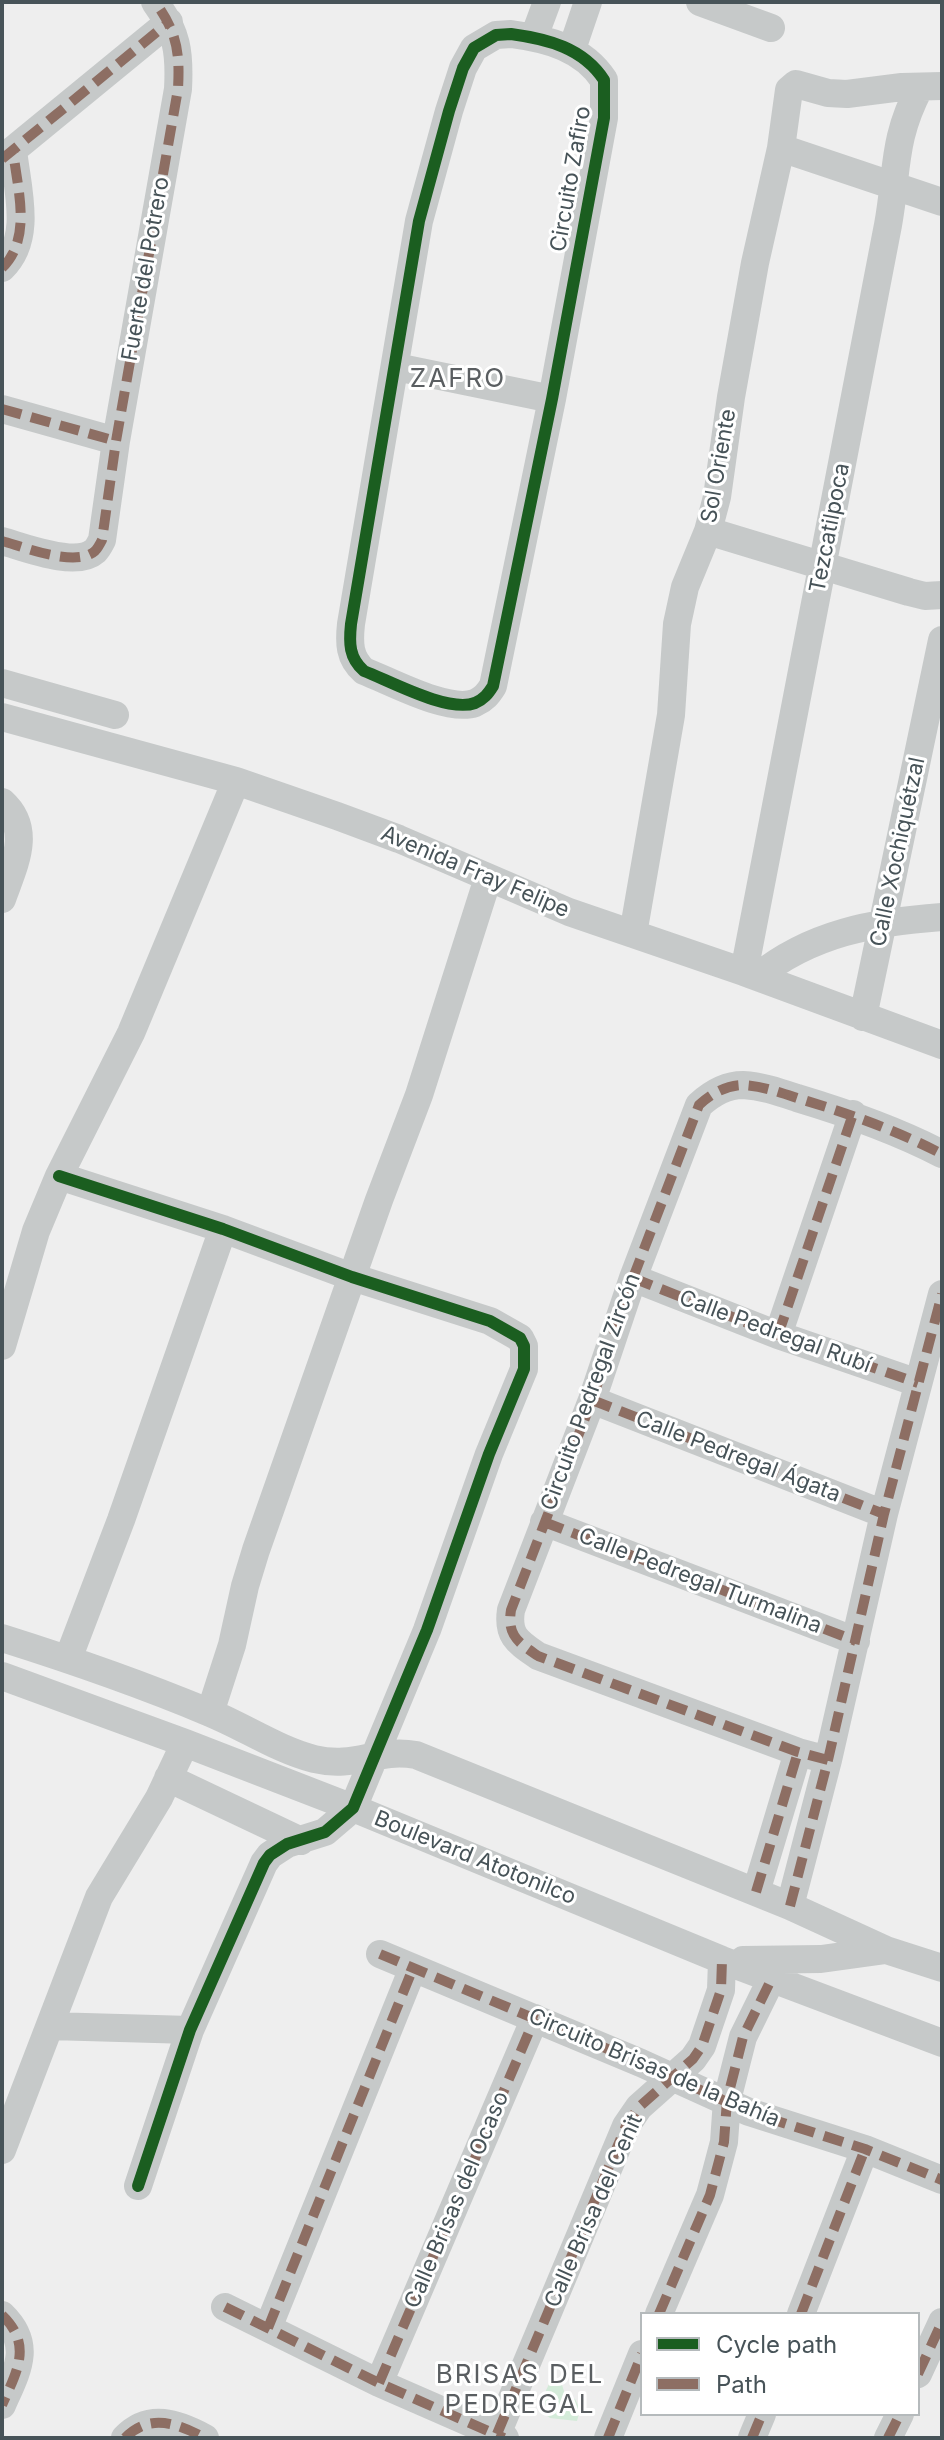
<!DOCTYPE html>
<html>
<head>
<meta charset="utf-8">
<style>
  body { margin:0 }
  #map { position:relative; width:944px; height:2440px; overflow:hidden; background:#eee; font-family:Inter,sans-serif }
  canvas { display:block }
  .frame { position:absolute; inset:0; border:4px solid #475358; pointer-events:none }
  .legend { position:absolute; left:640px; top:2312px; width:280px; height:104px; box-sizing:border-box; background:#fff; border:2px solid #b5babc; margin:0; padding:10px 14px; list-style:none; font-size:24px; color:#475358 }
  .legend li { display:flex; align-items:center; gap:16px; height:40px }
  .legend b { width:40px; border:2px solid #b5babc }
</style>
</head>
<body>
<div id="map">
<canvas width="944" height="2440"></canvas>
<div class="frame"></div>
<ul class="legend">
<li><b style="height:10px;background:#1b5e20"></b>Cycle path</li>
<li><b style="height:10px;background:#8d6e63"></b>Path</li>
</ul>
</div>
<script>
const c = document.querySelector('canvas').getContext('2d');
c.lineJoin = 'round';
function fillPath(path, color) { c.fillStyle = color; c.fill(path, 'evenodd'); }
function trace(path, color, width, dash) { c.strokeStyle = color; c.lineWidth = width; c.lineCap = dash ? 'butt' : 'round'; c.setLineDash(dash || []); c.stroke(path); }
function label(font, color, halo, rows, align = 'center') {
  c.font = font + ' Inter,sans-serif'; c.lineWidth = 6; c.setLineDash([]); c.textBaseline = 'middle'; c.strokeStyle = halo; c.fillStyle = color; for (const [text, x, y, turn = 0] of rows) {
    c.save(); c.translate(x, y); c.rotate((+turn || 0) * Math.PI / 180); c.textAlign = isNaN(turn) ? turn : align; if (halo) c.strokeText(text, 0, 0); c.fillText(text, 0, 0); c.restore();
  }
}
fillPath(new Path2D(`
  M556,2380l6,5 3,9 10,5c5,9 5,13 2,22l-27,-3 -8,-6c-1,-11 3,-20 8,-30z`), '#d4ebd9');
trace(new Path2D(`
  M700,2l71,26
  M511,34c37,5 72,14 93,46v38l-52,281 -59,287c-5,8 -9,13 -18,17 -27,10 -85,-22 -111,-32 -15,-13 -15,-28 -13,-47l68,-403 30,-110 14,-43 11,-20 22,-13z
  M534,37l13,-35
  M572,49l16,-47
  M781,148l161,54
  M2,159l167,-137
  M2,268c31,-30 15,-80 11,-118
  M396,367l156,32
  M2,409l114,32
  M708,531l201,61 16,4 17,-1
  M2,541c22,6 74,27 93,10 3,-3 5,-7 7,-11l14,-99 62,-352c2,-37 -1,-57 -23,-87
  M2,683l113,32
  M2,717l234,64 101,35 62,23 170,73 175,60 198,73
  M2,802c31,28 12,63 0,97
  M633,934l38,-219 6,-91 8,-37 23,-56 9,-34 14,-100 24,-134 26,-115 8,-58 7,-6 32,9 19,1 55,-7 40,-1
  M744,972l144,-747c10,-55 4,-85 32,-138
  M757,977c54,-44 117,-55 185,-60
  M863,1017l79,-377
  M59,1176l164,53 129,48 138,44 30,17 4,8v23l-35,85 -62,176 -74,178 -28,24 -38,12 -17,11 -6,8 -74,167 -52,156
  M633,1278l145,57 140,48
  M778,1335l75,-221
  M2,1346l34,-115 23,-55 72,-143 105,-252
  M592,1400l292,114
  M544,1522l312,119
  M2,1638c70,22 139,46 206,74 35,14 70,38 106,47 42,10 62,-11 102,-4l374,151 96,44
  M68,1659l53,-139 102,-291
  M2,1676l183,67 168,65 369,152 220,83
  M210,1713l22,-68 13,-59 11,-36 123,-350 40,-105 69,-217
  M828,1760l-30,-8 -260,-96c-20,-14 -31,-20 -27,-46l81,-210 41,-122 66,-173c12,-11 27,-20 44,-20 19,1 36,7 54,13 50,15 99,32 145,56
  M168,1778l133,63
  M756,1892l42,-140
  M790,1906l38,-146 56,-246 58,-220
  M380,1954l261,109 108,49 116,37 77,31
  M743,1960l78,-1 65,-9 56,18
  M50,2026l140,4
  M2,2150l97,-253 60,-99 26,-55
  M225,2307l154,76 126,55
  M659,2314l51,-119 14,-53 3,-42 16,-63 29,-59
  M801,2314l64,-165
  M2,2315c31,30 15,56 0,90
  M268,2328l145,-360
  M918,2374l24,-52
  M379,2383l156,-365
  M497,2434l129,-308 13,-19 54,-48 9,-13 19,-56 1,-30
  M125,2438c24,-25 52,-15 80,0
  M608,2438l34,-84
  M752,2438l10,-24
  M888,2438l12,-24`), '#c6c9c9', 28);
trace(new Path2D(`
  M2,159l167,-137
  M2,268c31,-30 15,-80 11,-118
  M2,409l114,32
  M2,541c22,6 74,27 93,10 3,-3 5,-7 7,-11l14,-99 62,-352c2,-37 -1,-57 -23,-87
  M633,1278l145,57 140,48
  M778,1335l75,-221
  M592,1400l292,114
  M544,1522l312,119
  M828,1760l-30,-8 -260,-96c-20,-14 -31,-20 -27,-46l81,-210 41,-122 66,-173c12,-11 27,-20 44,-20 19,1 36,7 54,13 50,15 99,32 145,56
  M756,1892l42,-140
  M790,1906l38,-146 56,-246 58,-220
  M380,1954l261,109 108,49 116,37 77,31
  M225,2307l154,76 125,55
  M659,2314l51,-119 14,-53 3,-42 16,-63 29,-59
  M801,2314l64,-165
  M2,2315c31,30 15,56 0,90
  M268,2328l145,-360
  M918,2374l24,-52
  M379,2383l156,-365
  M497,2434l129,-308 13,-19 54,-48 9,-13 19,-56 1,-30
  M125,2438c24,-25 52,-15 80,0
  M608,2438l34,-84
  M752,2438l10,-24
  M888,2438l12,-24`), '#8d6e63', 10, [20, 10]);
trace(new Path2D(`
  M511,34c37,5 72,14 93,46v38l-52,281 -59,287c-5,8 -9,13 -18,17 -27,10 -85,-22 -111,-32 -15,-13 -15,-28 -13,-47l68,-403 30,-110 14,-43 11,-20 22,-13z
  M59,1176l164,53 129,48 138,44 30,17 4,8v23l-35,85 -62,176 -74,178 -28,24 -38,12 -17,11 -6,8 -74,167 -52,156`), '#1b5e20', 12);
label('22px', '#475358', '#fff', [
  ["Circuito Zafiro",571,179,-80],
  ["Fuerte del Potrero",146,269,-80],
  ["Sol Oriente",719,466,-80],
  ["Tezcatilpoca",830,528,-79],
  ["Calle Xochiquétzal",898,852,-78],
  ["Avenida Fray Felipe",475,872,23],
  ["Calle Pedregal Rubí",775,1332,20],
  ["Circuito Pedregal Zircón",591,1392,-70],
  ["Calle Pedregal Ágata",738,1457,21],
  ["Calle Pedregal Turmalina",700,1581,21],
  ["Boulevard Atotonilco",475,1858,22],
  ["Circuito Brisas de la Bahía",654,2068,23],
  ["Calle Brisas del Ocaso",457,2200,-67],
  ["Calle Brisa del Cenit",594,2211,-66]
]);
c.letterSpacing = '2px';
label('26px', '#5a5e61', '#fff', [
  ["ZAFRO",458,379],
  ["BRISAS DEL",520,2375],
  ["PEDREGAL",520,2405]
]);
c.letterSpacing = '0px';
</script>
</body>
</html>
